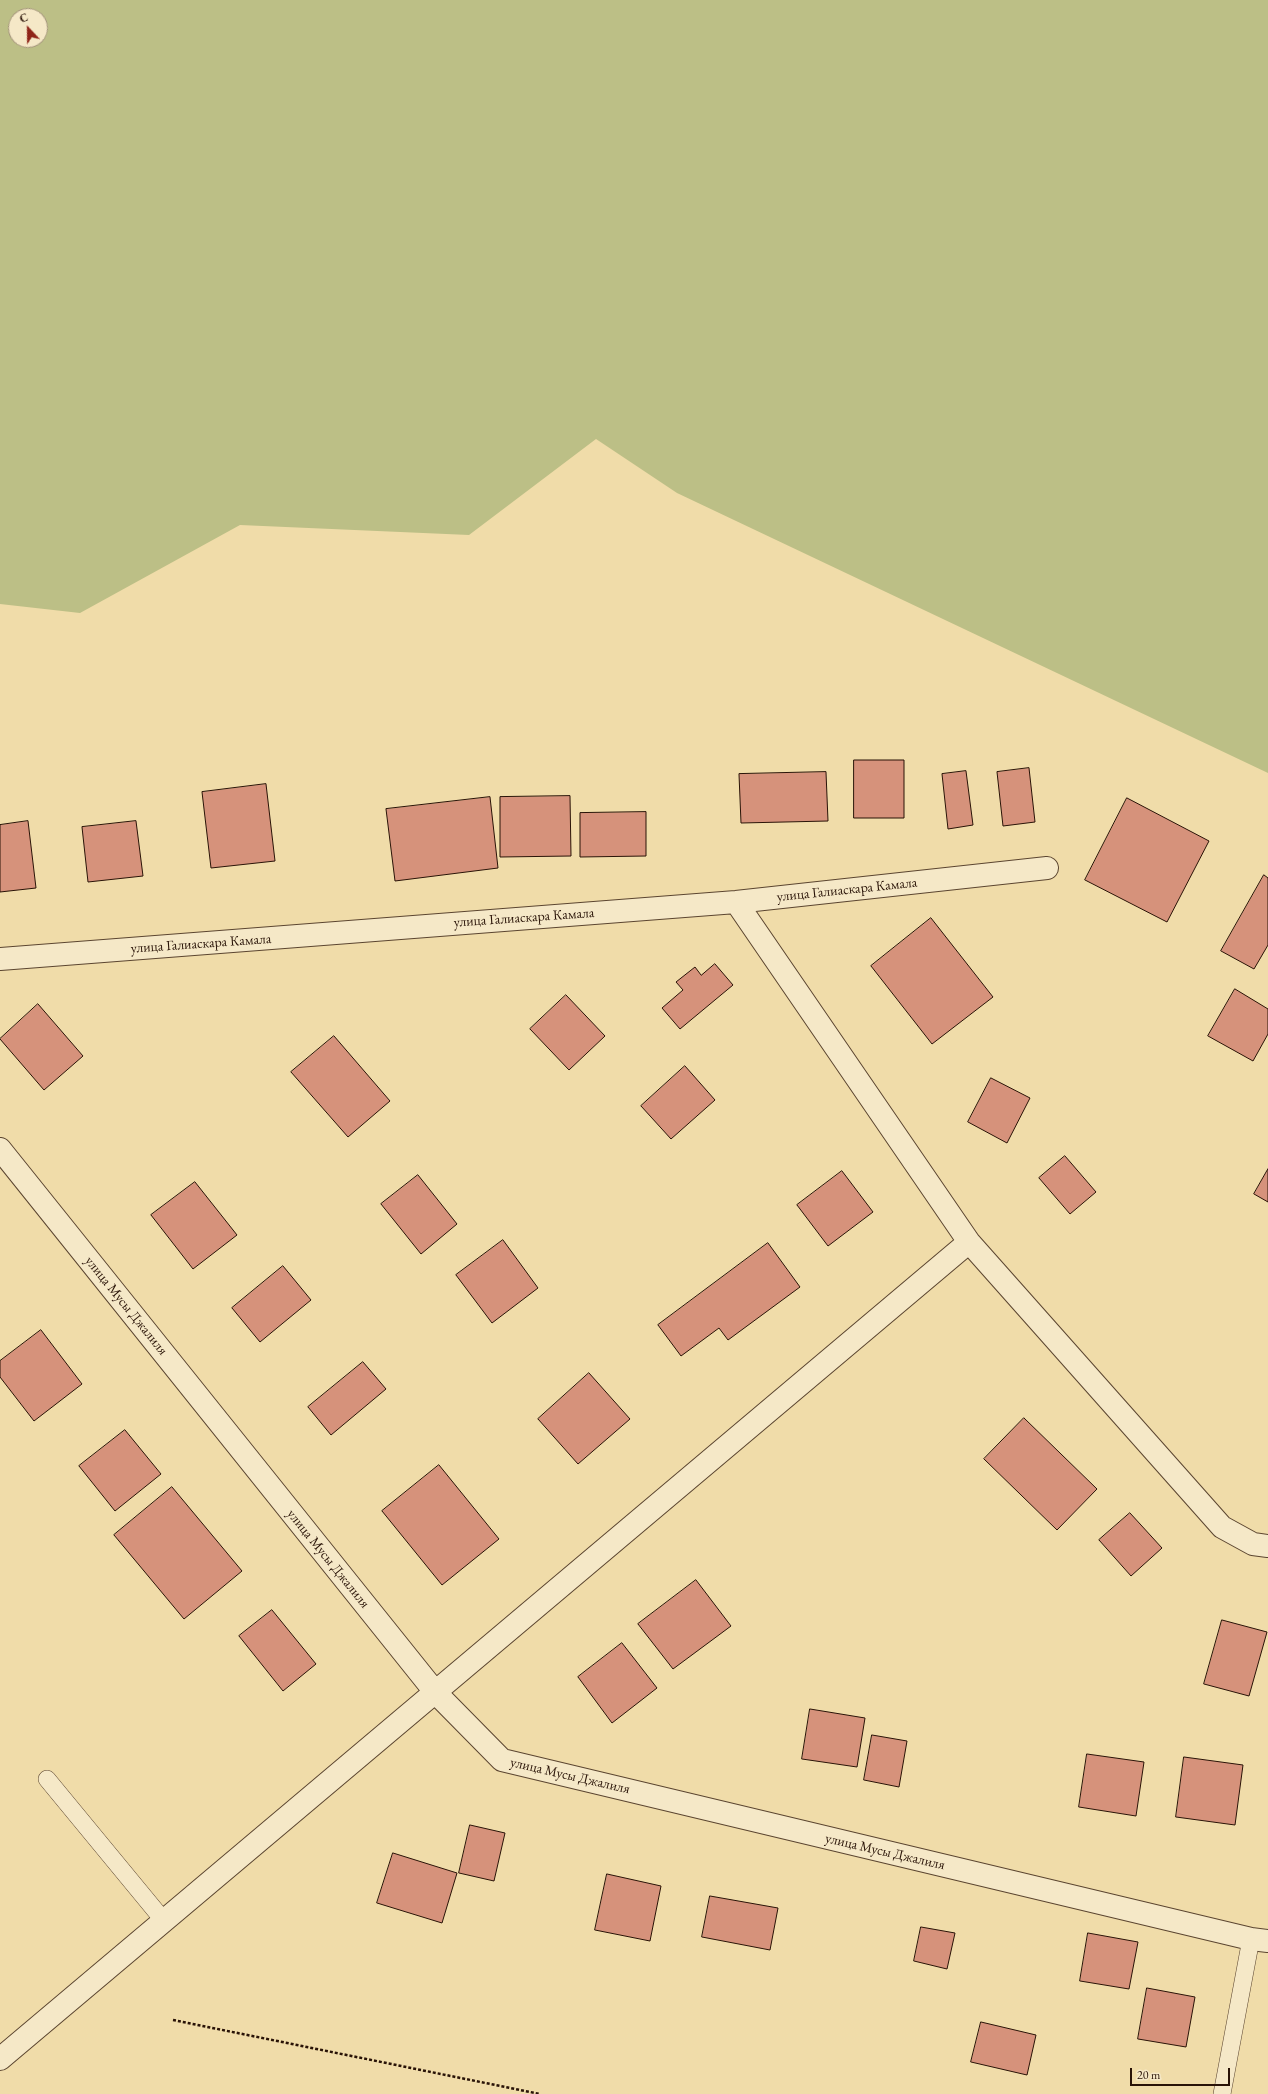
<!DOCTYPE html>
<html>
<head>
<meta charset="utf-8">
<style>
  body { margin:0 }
  #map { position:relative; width:1268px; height:2094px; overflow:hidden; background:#f0dca9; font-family:"EB Garamond",serif }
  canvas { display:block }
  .north { position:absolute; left:8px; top:8px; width:40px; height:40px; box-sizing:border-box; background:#f5e8c7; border:1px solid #a3937a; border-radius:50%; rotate:338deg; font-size:11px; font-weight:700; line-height:16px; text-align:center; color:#291307 }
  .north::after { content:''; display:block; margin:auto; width:14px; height:18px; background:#8f2418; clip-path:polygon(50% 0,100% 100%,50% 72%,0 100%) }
  .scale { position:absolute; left:1130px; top:2068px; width:100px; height:18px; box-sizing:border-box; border:2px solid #291307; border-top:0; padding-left:5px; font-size:12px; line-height:14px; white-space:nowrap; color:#291307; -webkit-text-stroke:3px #f5e8c7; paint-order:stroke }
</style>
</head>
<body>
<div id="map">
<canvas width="1268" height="2094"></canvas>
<div class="north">С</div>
<div class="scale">20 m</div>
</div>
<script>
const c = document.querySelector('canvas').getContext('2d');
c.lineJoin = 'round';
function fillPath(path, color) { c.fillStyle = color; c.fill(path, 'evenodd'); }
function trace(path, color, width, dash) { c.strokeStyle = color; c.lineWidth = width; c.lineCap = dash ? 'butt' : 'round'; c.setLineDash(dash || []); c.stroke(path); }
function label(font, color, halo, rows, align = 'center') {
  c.font = font + ' "EB Garamond",serif'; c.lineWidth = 3.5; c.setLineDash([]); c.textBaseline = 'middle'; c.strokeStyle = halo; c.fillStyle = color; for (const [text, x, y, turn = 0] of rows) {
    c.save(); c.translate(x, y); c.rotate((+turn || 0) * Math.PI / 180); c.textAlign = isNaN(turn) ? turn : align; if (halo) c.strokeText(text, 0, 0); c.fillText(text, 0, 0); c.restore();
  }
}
fillPath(new Path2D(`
  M0,0h1268v773l-591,-280 -81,-54 -127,96 -229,-10 -160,88 -80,-9zM16,16h24v24h-24z`), '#bcbf86');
const building = new Path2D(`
  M854,760h50v58h-50z
  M1029,768l6,54 -32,4 -6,-54z
  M966,771l7,54 -25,4 -6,-55z
  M826,772l2,49 -87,2 -2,-49z
  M266,784l9,77 -64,7 -9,-76z
  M570,796l1,60 -71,1v-60z
  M490,797l8,71 -103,13 -9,-72z
  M1127,798l82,43 -42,81 -82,-42z
  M646,812v44l-66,1v-44z
  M28,821l8,67 -36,4v-67z
  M136,821l7,55 -55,6 -6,-55z
  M1264,875l4,3v67l-14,24 -33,-18z
  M931,918l62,79 -61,47 -61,-78z
  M715,964l18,21 -53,44 -18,-21 21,-18 -7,-8 19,-15 6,8z
  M1235,989l33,20v25l-15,27 -45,-25z
  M566,995l39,41 -36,34 -39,-41z
  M38,1004l45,52 -39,34 -44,-51z
  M334,1036l56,65 -42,36 -57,-65z
  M685,1066l30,34 -44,39 -30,-33z
  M991,1078l39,20 -23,45 -39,-21z
  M1065,1156l31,36 -26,22 -31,-36z
  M1268,1169v33l-14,-8z
  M842,1171l31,41 -45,34 -31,-41z
  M418,1175l39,49 -36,30 -40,-50z
  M195,1182l42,53 -44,34 -42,-54z
  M503,1240l35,48 -46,35 -36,-48z
  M768,1243l32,44 -72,53 -9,-12 -38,28 -23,-31z
  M283,1266l28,34 -51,42 -28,-34z
  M41,1330l41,54 -48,37 -34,-44v-16z
  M363,1362l23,27 -55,46 -23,-28z
  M589,1373l41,46 -52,45 -40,-45z
  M1024,1418l73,71 -40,41 -73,-71z
  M125,1430l36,44 -46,37 -36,-45z
  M439,1465l60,74 -57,46 -60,-74z
  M172,1487l70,84 -58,48 -70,-84z
  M1130,1513l32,35 -31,28 -32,-36z
  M696,1580l35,46 -58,43 -35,-45z
  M272,1610l44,54 -33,27 -44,-55z
  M1222,1620l45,12 -18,64 -45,-12z
  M622,1643l35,45 -45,35 -34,-46z
  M810,1709l55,9 -8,49 -55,-8z
  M872,1735l35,6 -8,46 -35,-7z
  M1087,1754l57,8 -8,54 -57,-9z
  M1184,1757l59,8 -8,60 -59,-8z
  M470,1825l35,8 -11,48 -35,-8z
  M393,1853l64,20 -15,50 -65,-20z
  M607,1874l54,12 -11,55 -55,-11z
  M710,1896l68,12 -8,42 -68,-13z
  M921,1927l34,6 -8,36 -33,-8z
  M1088,1933l50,9 -9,47 -49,-8z
  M1147,1988l48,9 -9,50 -48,-8z
  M981,2022l55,13 -9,40 -56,-13z`);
fillPath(building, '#d6927b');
trace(building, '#291307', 1);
const service = new Path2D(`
  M47,1779l117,142
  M1222,2094l29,-155`);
const minor = new Path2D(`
  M736,902l233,340 253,285 31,17 15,2
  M0,959l736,-57 311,-34
  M0,1149l436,544 66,67 749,179 17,2
  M0,2059l969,-817`);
trace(service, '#5b4530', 18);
trace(minor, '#5b4530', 24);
trace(new Path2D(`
  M173,2020l367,74`), '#291307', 2.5, [3, 2]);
trace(service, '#f5e8c7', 17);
trace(minor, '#f5e8c7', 22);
label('14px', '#291307', '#f5e8c7', [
  ["улица Галиаскара Камала",847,890,-6],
  ["улица Галиаскара Камала",524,918,-4],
  ["улица Галиаскара Камала",201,944,-4],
  ["улица Мусы Джалиля",126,1306,51],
  ["улица Мусы Джалиля",328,1559,51],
  ["улица Мусы Джалиля",570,1776,13],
  ["улица Мусы Джалиля",885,1852,13]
]);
</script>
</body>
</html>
